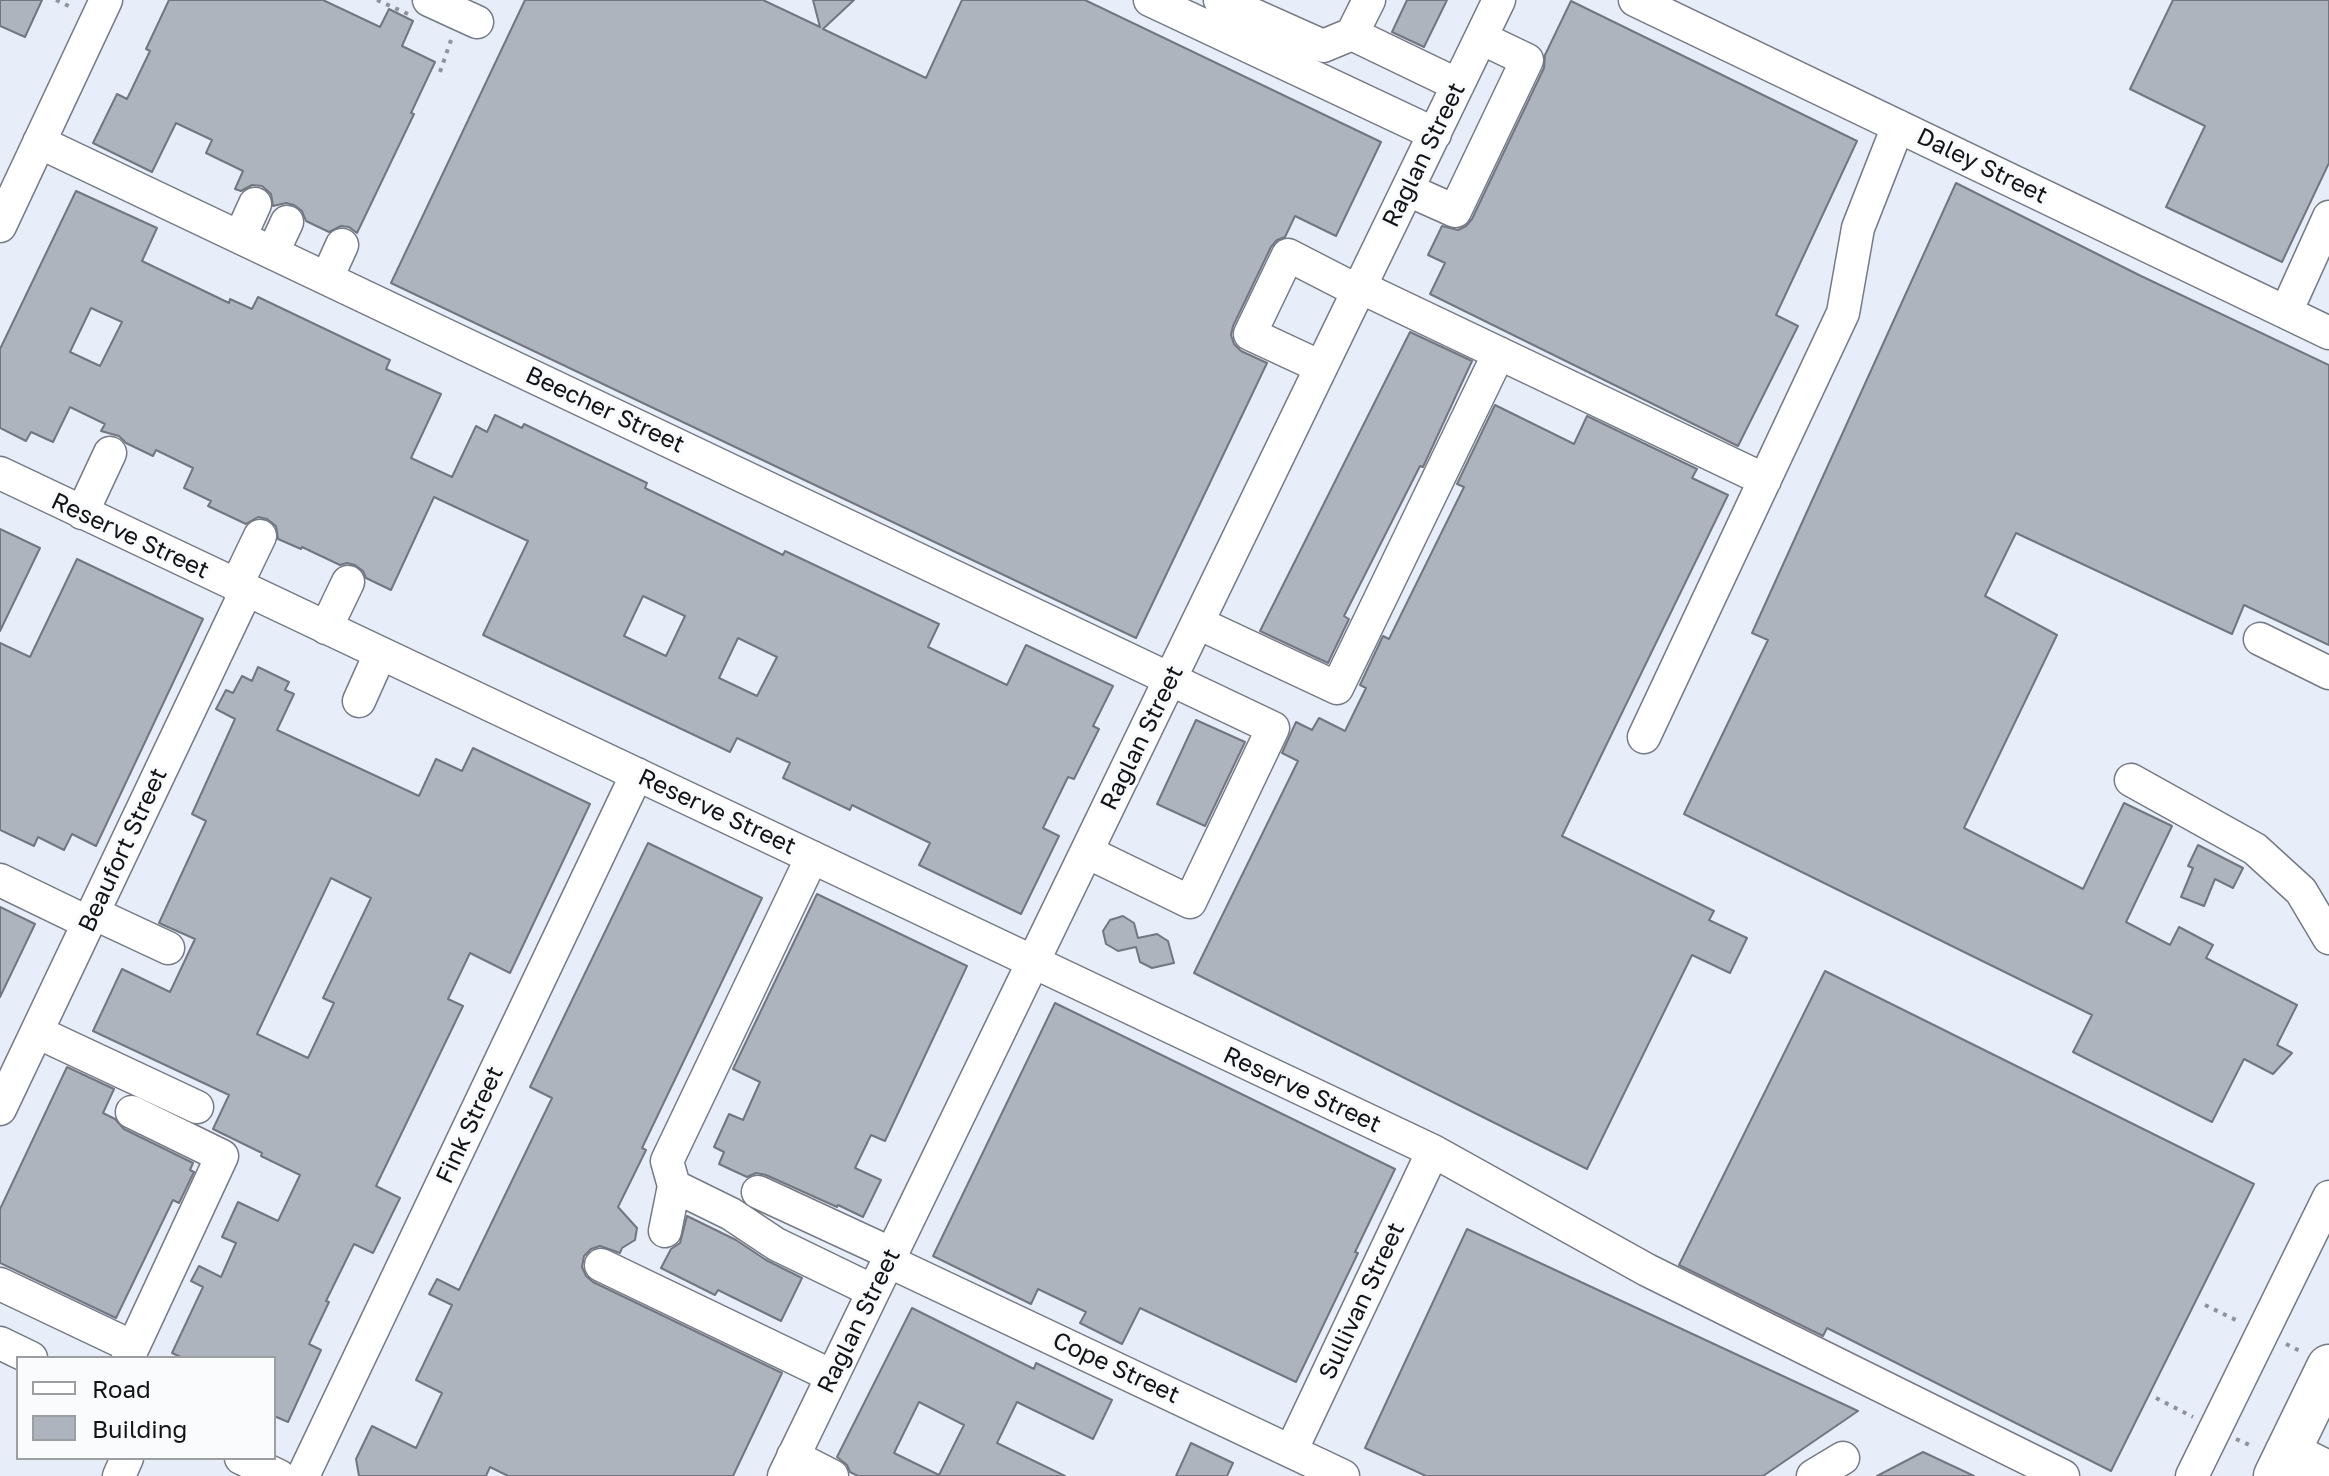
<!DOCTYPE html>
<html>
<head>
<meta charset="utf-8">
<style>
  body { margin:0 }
  #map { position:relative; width:2329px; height:1476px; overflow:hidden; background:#e8eef9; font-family:"Golos Text",sans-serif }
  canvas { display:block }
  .legend { position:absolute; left:16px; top:1356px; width:260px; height:104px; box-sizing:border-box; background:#f9fbfd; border:2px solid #9c9ea1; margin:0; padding:10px 14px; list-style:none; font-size:24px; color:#111317 }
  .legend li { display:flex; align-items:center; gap:16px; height:40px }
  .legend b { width:40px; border:2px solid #9c9ea1 }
</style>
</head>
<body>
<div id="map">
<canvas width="2329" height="1476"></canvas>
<ul class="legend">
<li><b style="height:10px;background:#fff"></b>Road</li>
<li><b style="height:22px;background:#aeb4be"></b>Building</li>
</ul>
</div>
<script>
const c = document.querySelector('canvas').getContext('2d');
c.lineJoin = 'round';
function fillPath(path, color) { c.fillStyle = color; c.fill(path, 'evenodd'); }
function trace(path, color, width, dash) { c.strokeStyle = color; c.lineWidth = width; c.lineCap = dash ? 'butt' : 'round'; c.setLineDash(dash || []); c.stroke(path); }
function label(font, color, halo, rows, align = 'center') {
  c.font = font + ' "Golos Text",sans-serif'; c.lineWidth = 7; c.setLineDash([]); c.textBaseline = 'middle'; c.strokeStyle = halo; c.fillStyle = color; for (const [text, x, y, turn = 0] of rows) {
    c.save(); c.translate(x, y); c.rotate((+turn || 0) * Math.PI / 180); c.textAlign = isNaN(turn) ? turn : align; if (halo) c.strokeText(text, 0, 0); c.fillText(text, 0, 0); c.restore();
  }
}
const building = new Path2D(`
  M0,0h42l-17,37 -25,-11z
  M169,0h154l57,27 9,-18 24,12 -11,25 33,16 -24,51 3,1 -57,119 -8,-6 -8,-1 -12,6 -23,-11 -4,-10 -8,-6 -8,-2 -13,3 -2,-12 -9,-8 -10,-1 -11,6 -6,-2 8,-18 -37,-18 6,-13 -36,-17 -24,49 -59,-29 24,-49 10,5 23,-48 -4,-2z
  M525,0h238l57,27 -7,-27h41l-31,29 103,49 36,-78h123l296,142 -45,94 -41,-20 -10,21 -8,3 -6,7 -38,79 -2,9 3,9 7,7 26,12 -131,275 -745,-355z
  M1407,0h40l-23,47 -32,-15z
  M2173,0h156v163l-47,99 -116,-55 39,-81 -75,-37z
  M1571,1l286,140 -81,174 22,11 -60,120 -308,-152 15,-31 -17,-8 14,-29 16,4 8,-4 6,-7 72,-151 1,-13z
  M1956,183l185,93 188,89v280l-85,-40 -12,29 -216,-101 -31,63 72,39 -93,193 119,61 41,-86 48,23 -46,96 44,23 9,-18 34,18 -7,13 91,47 -20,40 15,8 -19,21 -29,-15 -32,63 -139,-70 19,-37 -408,-201 84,-174 -16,-7z
  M76,191l81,37 -15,33 87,42 1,-4 22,10 6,-12 132,63 -4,9 55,25 -30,64 41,19 24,-51 11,6 8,-17 27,13 2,-4 123,59 -2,5 138,67 2,-4 154,73 -11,23 79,38 19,-40 87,41 -20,40 6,3 -25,50 -6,-2 -25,51 16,8 -38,78 -102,-49 11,-22 -78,-38 -2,5 -67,-32 7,-15 -53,-25 -7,14 -247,-117 45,-94 -94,-44 -43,93 -25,-12 -3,-7 -8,-6 -8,-2 -7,2 -38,-18 -1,2 -23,-10 -2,-13 -9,-7 -9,-2 -12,7 -38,-18 3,-5 -27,-13 9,-20 -37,-18 -3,6 -27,-13 -7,-7 -18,-5 4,-7 -35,-17 -17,35 -22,-10 -5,9 -26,-13v-79zM91,308l31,14 -22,44 -30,-14zM643,596l42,20 -19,40 -42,-20zM738,638l39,19 -20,39 -38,-18z
  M1410,332l62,29 -49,106 -3,-1 -76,150 5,3 -21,44 -68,-32z
  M1495,405l79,39 13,-28 110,53 -5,9 36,17 -166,341 152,75 -5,9 38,18 -17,35 -38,-18 -105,214 -393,-196 104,-212 -16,-8 14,-31 16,8 7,-12 26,13 21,-43 -6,-3 23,-49 6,3 75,-152 -7,-3z
  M0,529l40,19 -40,83z
  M77,559l126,60 -107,227 -24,-12 -8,16 -26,-13 -4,9 -34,-16v-187l30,14z
  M258,667l31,15 -4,8 9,4 -17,36 142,66 17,-37 26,12 11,-23 117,56 -80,169 -40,-20 -22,46 15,7 -87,180 24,12 -27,55 -19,-9 -28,57 3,1 -20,42 12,6 -33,72 -14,-6v-58h-91l-11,-5 31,-66 -12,-6 8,-15 22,11 15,-34 -14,-6 16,-35 40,19 22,-46 -39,-19 1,-3 -49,-24 16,-34 -136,-64 29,-62 48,23 25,-53 -36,-16 47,-102 -14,-7 43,-95 -19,-10 10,-19 7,3 9,-17 10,5zM331,878l40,20 -48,100 11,5 -26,55 -51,-24z
  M1196,720l49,22 -40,84 -48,-22z
  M648,843l114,55 -120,250 4,2 -28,57 19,21 -2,12 -13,8 -2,5 -20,-7 -9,3 -7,7 -2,11 4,9 7,6 189,91 -49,103h-225l-18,-9 -4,9h-127l-3,-17 16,-33 44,22 26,-55 -26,-13 36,-75 -23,-11 8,-15 22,11 47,-97 46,-95 -22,-11z
  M2198,845l45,23 -10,20 -18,-9 -11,27 -23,-9 12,-29 -5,-2z
  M817,894l150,72 -82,175 -14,-6 -16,33 26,12 -18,37 -25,-12 -1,2 -71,-32 -10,-2 -9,4 -28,-13 5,-12 -10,-5 15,-33 14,6 17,-38 -27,-13z
  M0,907l35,17 -35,73z
  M1123,916l11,7 4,15 19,-4 11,7 6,22 -22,5 -12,-6 -4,-15 -18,4 -12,-7 -3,-13 7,-11z
  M1825,971l429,213 -143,287 -284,-143 -4,8 -144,-71z
  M1055,1003l340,166 -40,83 3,1 -62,129 -156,-74 -18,36 -42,-21 6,-11 -48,-23 -7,15 -98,-48z
  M67,1067l47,22 -11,24 12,6 9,10 69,34 -3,7 4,2 -15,31 -6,-3 -57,118 -116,-55v-54z
  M687,1216l49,24 30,20 36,18 -21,43 -63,-31 -3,5 -54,-27 10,-19 9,-6z
  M1467,1229l391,182 -95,65h-337l-61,-28z
  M912,1308l122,61 2,-6 76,37 -19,39 -76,-37 -20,41 68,33h-207l-8,-4 -3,-7 -10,-8zM919,1402l45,23 -25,50 -45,-22z
  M1191,1443l42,20 -6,13h-51z
  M1923,1452l51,24h-97z`);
fillPath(building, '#aeb4be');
trace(building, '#717680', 2);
const minor = new Path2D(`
  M429,0l48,22
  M1150,0l285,134
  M1220,0l103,46 29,-12
  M1369,0l-17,34 106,51
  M1635,0l694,333
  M39,142l1234,586 -83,174 -103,-50
  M1408,190l47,21 72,-151 -46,-22
  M0,226l106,-226
  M240,237l15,-33
  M273,252l14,-30
  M327,278l15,-33
  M1360,287l405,193
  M2286,312l43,-95
  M1321,367l-71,-33 38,-79 70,36
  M0,473l1433,678 214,119 416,206
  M82,513l28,-60
  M236,586l24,-50
  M1198,623l139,65 162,-335
  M326,628l22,-46
  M2260,639l69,34
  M359,701l21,-47
  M1644,737l199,-424 15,-85 40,-102
  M2131,780l124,69 46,42 28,47
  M0,880l89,43
  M93,913l75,35
  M37,1032l160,75
  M0,1109l246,-518
  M674,1186l57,28 45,30 97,47
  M758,1192l134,62
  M665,1231l9,-45 -7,-25 145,-304
  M888,1261l455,215
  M601,1265l231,111
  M0,1284l133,63
  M0,1343l31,15
  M128,1358l94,-202 -90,-44
  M1291,1451l142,-300
  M793,1456l39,20
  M241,1458l38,18
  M119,1476l8,-18
  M303,1476l334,-702
  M784,1476l715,-1476
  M1813,1476l30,-18
  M2192,1476l137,-279`);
const highway = new Path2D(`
  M2287,1453l42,21
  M2276,1476l53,-109`);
trace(minor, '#757a84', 35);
trace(highway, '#757a84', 47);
trace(new Path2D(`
  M56,0l17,8
  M377,0l31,14
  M440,72l11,-32
  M2205,1305l33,16
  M2286,1344l16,8
  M2156,1398l37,19
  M2236,1439l18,8`), '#8f949c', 4, [4, 6]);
trace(minor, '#fff', 32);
trace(highway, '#fff', 44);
label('24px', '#111317', '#f9fbfd', [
  ["Raglan Street",1424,155,-64],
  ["Daley Street",1982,166,26],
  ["Beecher Street",605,410,25],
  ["Reserve Street",130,536,25],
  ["Raglan Street",1142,738,-64],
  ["Reserve Street",717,812,25],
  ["Beaufort Street",123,850,-65],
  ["Reserve Street",1302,1090,25],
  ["Fink Street",470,1125,-65],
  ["Sullivan Street",1362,1301,-65],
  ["Raglan Street",859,1321,-64],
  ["Cope Street",1116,1368,25]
]);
</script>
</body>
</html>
